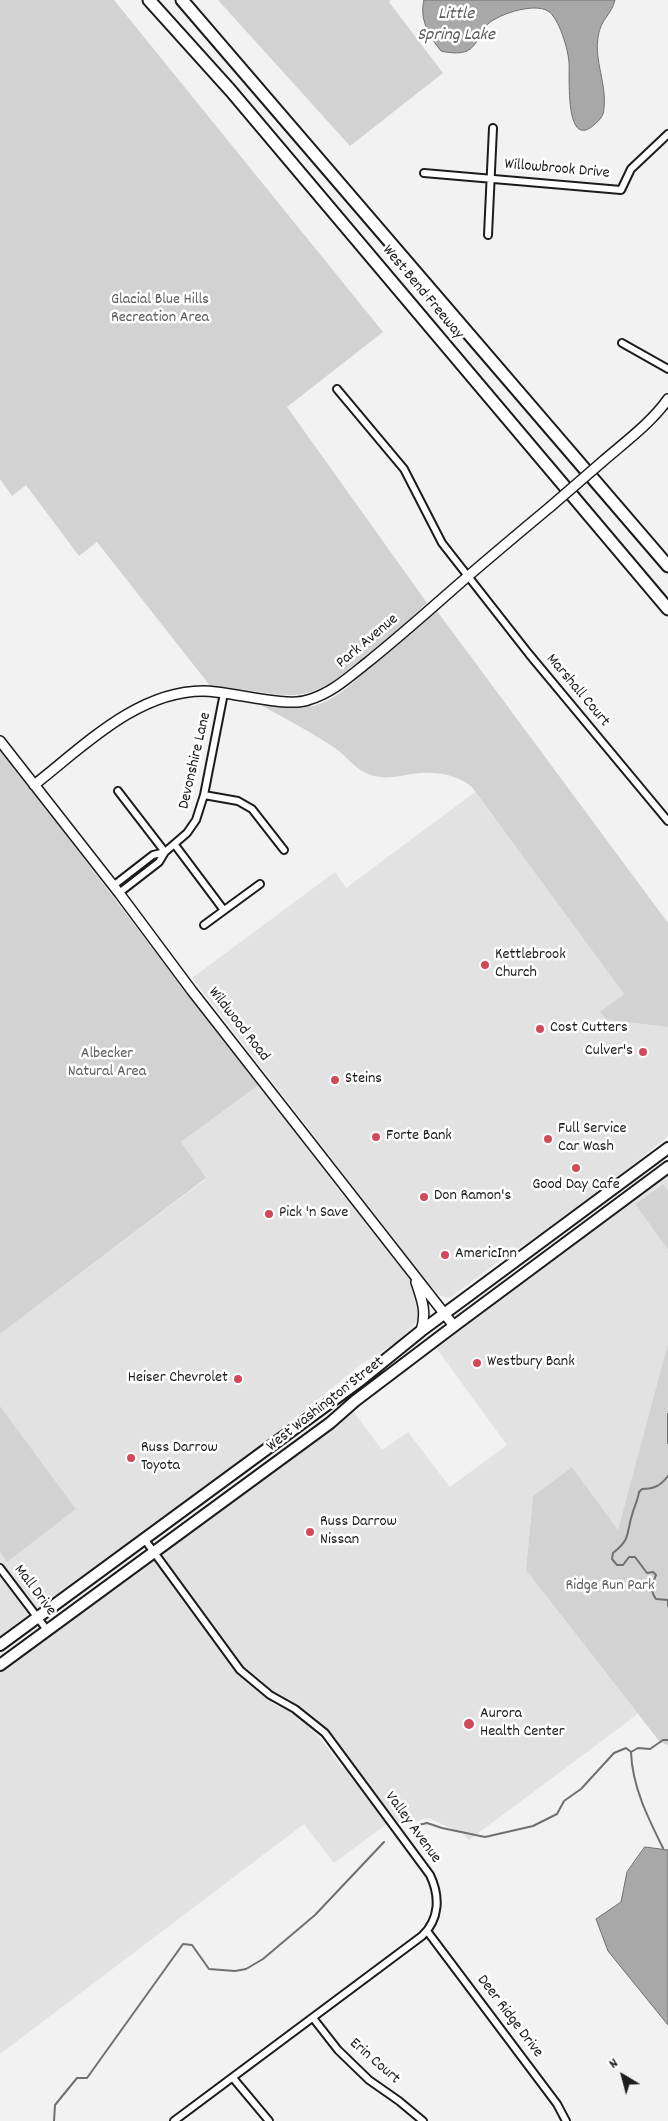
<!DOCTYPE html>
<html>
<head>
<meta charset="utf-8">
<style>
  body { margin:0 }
  #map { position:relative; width:668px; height:2121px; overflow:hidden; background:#f2f2f2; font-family:Dekko,sans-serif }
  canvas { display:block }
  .north { position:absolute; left:598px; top:2051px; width:50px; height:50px; -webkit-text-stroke:4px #fff; paint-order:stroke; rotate:323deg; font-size:14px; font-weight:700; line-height:20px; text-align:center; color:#1c1c1c }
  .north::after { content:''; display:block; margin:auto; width:18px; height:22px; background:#1c1c1c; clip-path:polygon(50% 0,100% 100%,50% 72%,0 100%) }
</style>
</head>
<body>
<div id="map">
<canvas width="668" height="2121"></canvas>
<div class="north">N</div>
</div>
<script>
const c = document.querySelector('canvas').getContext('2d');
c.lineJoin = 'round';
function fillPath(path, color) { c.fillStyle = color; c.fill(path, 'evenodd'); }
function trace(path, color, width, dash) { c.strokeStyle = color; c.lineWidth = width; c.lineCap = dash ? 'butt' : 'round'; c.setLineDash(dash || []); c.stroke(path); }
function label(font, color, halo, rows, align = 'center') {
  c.font = font + ' Dekko,sans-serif'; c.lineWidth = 5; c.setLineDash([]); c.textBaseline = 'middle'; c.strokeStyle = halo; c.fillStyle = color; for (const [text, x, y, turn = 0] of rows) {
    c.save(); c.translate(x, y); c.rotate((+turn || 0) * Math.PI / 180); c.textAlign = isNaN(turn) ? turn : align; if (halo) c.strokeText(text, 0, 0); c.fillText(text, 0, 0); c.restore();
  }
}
fillPath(new Path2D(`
  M475,792l149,202 -23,18 6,8 61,7v109l-60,49 -61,45 -44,28 -52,39h-6l-6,-2 -24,-25 -25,-36 -198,-256 143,-106 11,16z
  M260,1084l74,100 39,45 33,43 12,24 2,23 -23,23 -37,23 -96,78 -163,122 -29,18 -55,40 -17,16v-87l7,9 69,-52 -76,-103v-72l206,-155 -25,-37z
  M668,1172v19l-6,-7 -27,20 33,46v93l-50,188 -46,-64 -39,29 -7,74 112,144 -169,126 -7,-7 -34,-15 -27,8 -6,-8 -61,45 -30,-39 -304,230v-382l80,-60 38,-24 62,-47 14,-13 157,-120 31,42 26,-18 42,55 57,-42 -73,-100zM276,1692l25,14 17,14 33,43 -9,5 -21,-29 -15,-15 -10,-9 -25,-12z`), '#e2e2e2');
fillPath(new Path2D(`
  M0,0h114l269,332 -96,75 140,196c-32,29 -87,90 -133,92 -28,1 -55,-9 -83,-8l-114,-145 -18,14 -53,-71 -14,11 -12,-17z
  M218,0h173l-2,2 54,71 -93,73z
  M437,611l231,312v104l-61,-7 -7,-8 24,-18 -153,-208c-16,-11 -31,-14 -51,-13 -17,1 -31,8 -49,2 -16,-5 -23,-18 -36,-27 -27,-18 -55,-32 -83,-48 20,4 40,10 61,6 23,-5 45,-28 62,-43 21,-18 42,-35 62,-52z
  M0,749l189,247 71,88 -79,58 25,36 -206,156z
  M663,1184l5,7v59l-33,-46z
  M668,1343v402l-8,-3 -134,-172 7,-74 39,-29 46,63z
  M0,1406l76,103 -69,53 -7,-10z`), '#d2d2d2');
const water = new Path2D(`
  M424,0h191c-4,16 -14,18 -17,37 -4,23 9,48 6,71 0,7 -4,12 -9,16 -31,29 -25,-50 -26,-62 -1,-13 -10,-44 -21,-51 -14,-9 -54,4 -63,16 -6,8 -8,19 -18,24 -8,3 -18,2 -26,0 -12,-15 -22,-32 -17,-51z
  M645,1847l23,3v175l-60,-74 -12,-32 25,-17 6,-30z`);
fillPath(water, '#a8a8a8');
trace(water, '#707070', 1);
trace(new Path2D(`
  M668,1414v29
  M668,1476c-7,9 -13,13 -26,13l-3,3c-1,8 -5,15 -7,23 -6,19 -1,24 -19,38l-1,6 5,6h6l6,-8h6l12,16 6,-1 3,3c-4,10 -6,16 0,24l12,1v6
  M414,1826l13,-3 15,5 43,9 48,-11 24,-12 7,-13 17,-12 33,-36 12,-5 5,4
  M663,1848c-15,-30 -31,-62 -32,-96l7,-4 12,1 13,-9h5
  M54,2121l1,-16 22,-27h10l96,-134 9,1 17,24 26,2 11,-2 17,-10 52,-44 69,-73`), '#707070', 2);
const street = new Path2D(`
  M424,173l197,17 10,-21 37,-35
  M488,235l5,-107
  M622,343l46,26
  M337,389l67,80 38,74 87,111 139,167
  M118,791l47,61
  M204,795l34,6 14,8 32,41
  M175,845l48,64
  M113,886l40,-31 12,-3
  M119,893l40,-31 6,-10 22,-19 9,-13 8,-25 20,-102
  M204,925l56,-41
  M145,1540l95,130 30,25 25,14 30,24 105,142c10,21 10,44 -8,61l-248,185
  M0,1568l47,62
  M427,1931l130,173 9,17
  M313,2018l25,32 31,30 30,21 24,20
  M233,2078l36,43`);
const secondary = new Path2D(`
  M602,462c23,-20 49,-39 66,-63
  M0,741l119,152 73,98 262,335
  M34,785c49,-38 103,-94 169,-94 27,0 83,17 105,9 24,-7 41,-23 60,-38 26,-21 50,-42 75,-64 35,-31 71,-61 107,-91
  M416,1282c6,18 11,30 5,49`);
const primary = new Path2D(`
  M0,1645l358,-263 63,-51 247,-183
  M0,1665l330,-242 25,-22 99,-75 214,-159`);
const highway = new Path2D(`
  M149,0l82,91 437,518
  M182,0l486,566`);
trace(street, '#1c1c1c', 10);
trace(secondary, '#1c1c1c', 12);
trace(primary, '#1c1c1c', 14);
trace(highway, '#1c1c1c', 15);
trace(street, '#fff', 6);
trace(secondary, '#fff', 9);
trace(primary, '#fff', 10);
trace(highway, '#fff', 11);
const secondaryBridge = new Path2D(`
  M550,507l52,-45`);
trace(secondaryBridge, '#1c1c1c', 12, []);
trace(secondaryBridge, '#fff', 9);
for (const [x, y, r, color] of [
  [485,965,5,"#d1495b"],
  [540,1029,5,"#d1495b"],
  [643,1052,5,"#d1495b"],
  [335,1080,5,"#d1495b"],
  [376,1137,5,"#d1495b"],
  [548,1139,5,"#d1495b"],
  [576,1168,5,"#d1495b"],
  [424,1197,5,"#d1495b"],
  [269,1214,5,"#d1495b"],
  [445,1255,5,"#d1495b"],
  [477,1363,5,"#d1495b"],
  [238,1379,5,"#d1495b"],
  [131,1458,5,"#d1495b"],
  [310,1532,5,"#d1495b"],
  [469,1724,6,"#d1495b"]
]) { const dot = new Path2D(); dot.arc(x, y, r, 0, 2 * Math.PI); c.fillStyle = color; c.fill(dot); trace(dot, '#fff', 2); }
label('16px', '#1c1c1c', '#fff', [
  ["Willowbrook Drive",557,170,5],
  ["West Bend Freeway",422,293,50],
  ["Park Avenue",368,642,-40],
  ["Marshall Court",577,691,50],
  ["Devonshire Lane",196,761,-77],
  ["Wildwood Road",238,1025,52],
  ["West Washington Street",326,1405,-38],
  ["Mall Drive",34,1591,53],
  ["Valley Avenue",412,1828,54],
  ["Deer Ridge Drive",509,2017,53],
  ["Erin Court",374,2062,41]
]);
label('16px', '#5c5c5c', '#fff', [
  ["Glacial Blue Hills",160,301],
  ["Recreation Area",160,319],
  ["Albecker",107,1055],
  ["Natural Area",107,1073],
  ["Ridge Run Park",610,1587]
]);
label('16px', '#1c1c1c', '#fff', [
  ["Kettlebrook",495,956],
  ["Church",495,974],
  ["Cost Cutters",550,1029],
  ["Culver's",633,1052,"right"],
  ["Steins",345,1080],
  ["Full Service",558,1130],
  ["Car Wash",558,1148],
  ["Forte Bank",386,1137],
  ["Good Day Cafe",576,1186,"center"],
  ["Don Ramon's",434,1197],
  ["Pick 'n Save",279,1214],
  ["AmericInn",455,1255],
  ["Westbury Bank",487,1363],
  ["Heiser Chevrolet",228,1379,"right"],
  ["Russ Darrow",141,1449],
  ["Toyota",141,1467],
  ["Russ Darrow",320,1523],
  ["Nissan",320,1541],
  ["Aurora",480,1715],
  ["Health Center",480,1733]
], 'left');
label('italic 18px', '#5b5b5b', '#fff', [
  ["Little",456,16],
  ["Spring Lake",456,37]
]);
</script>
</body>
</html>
